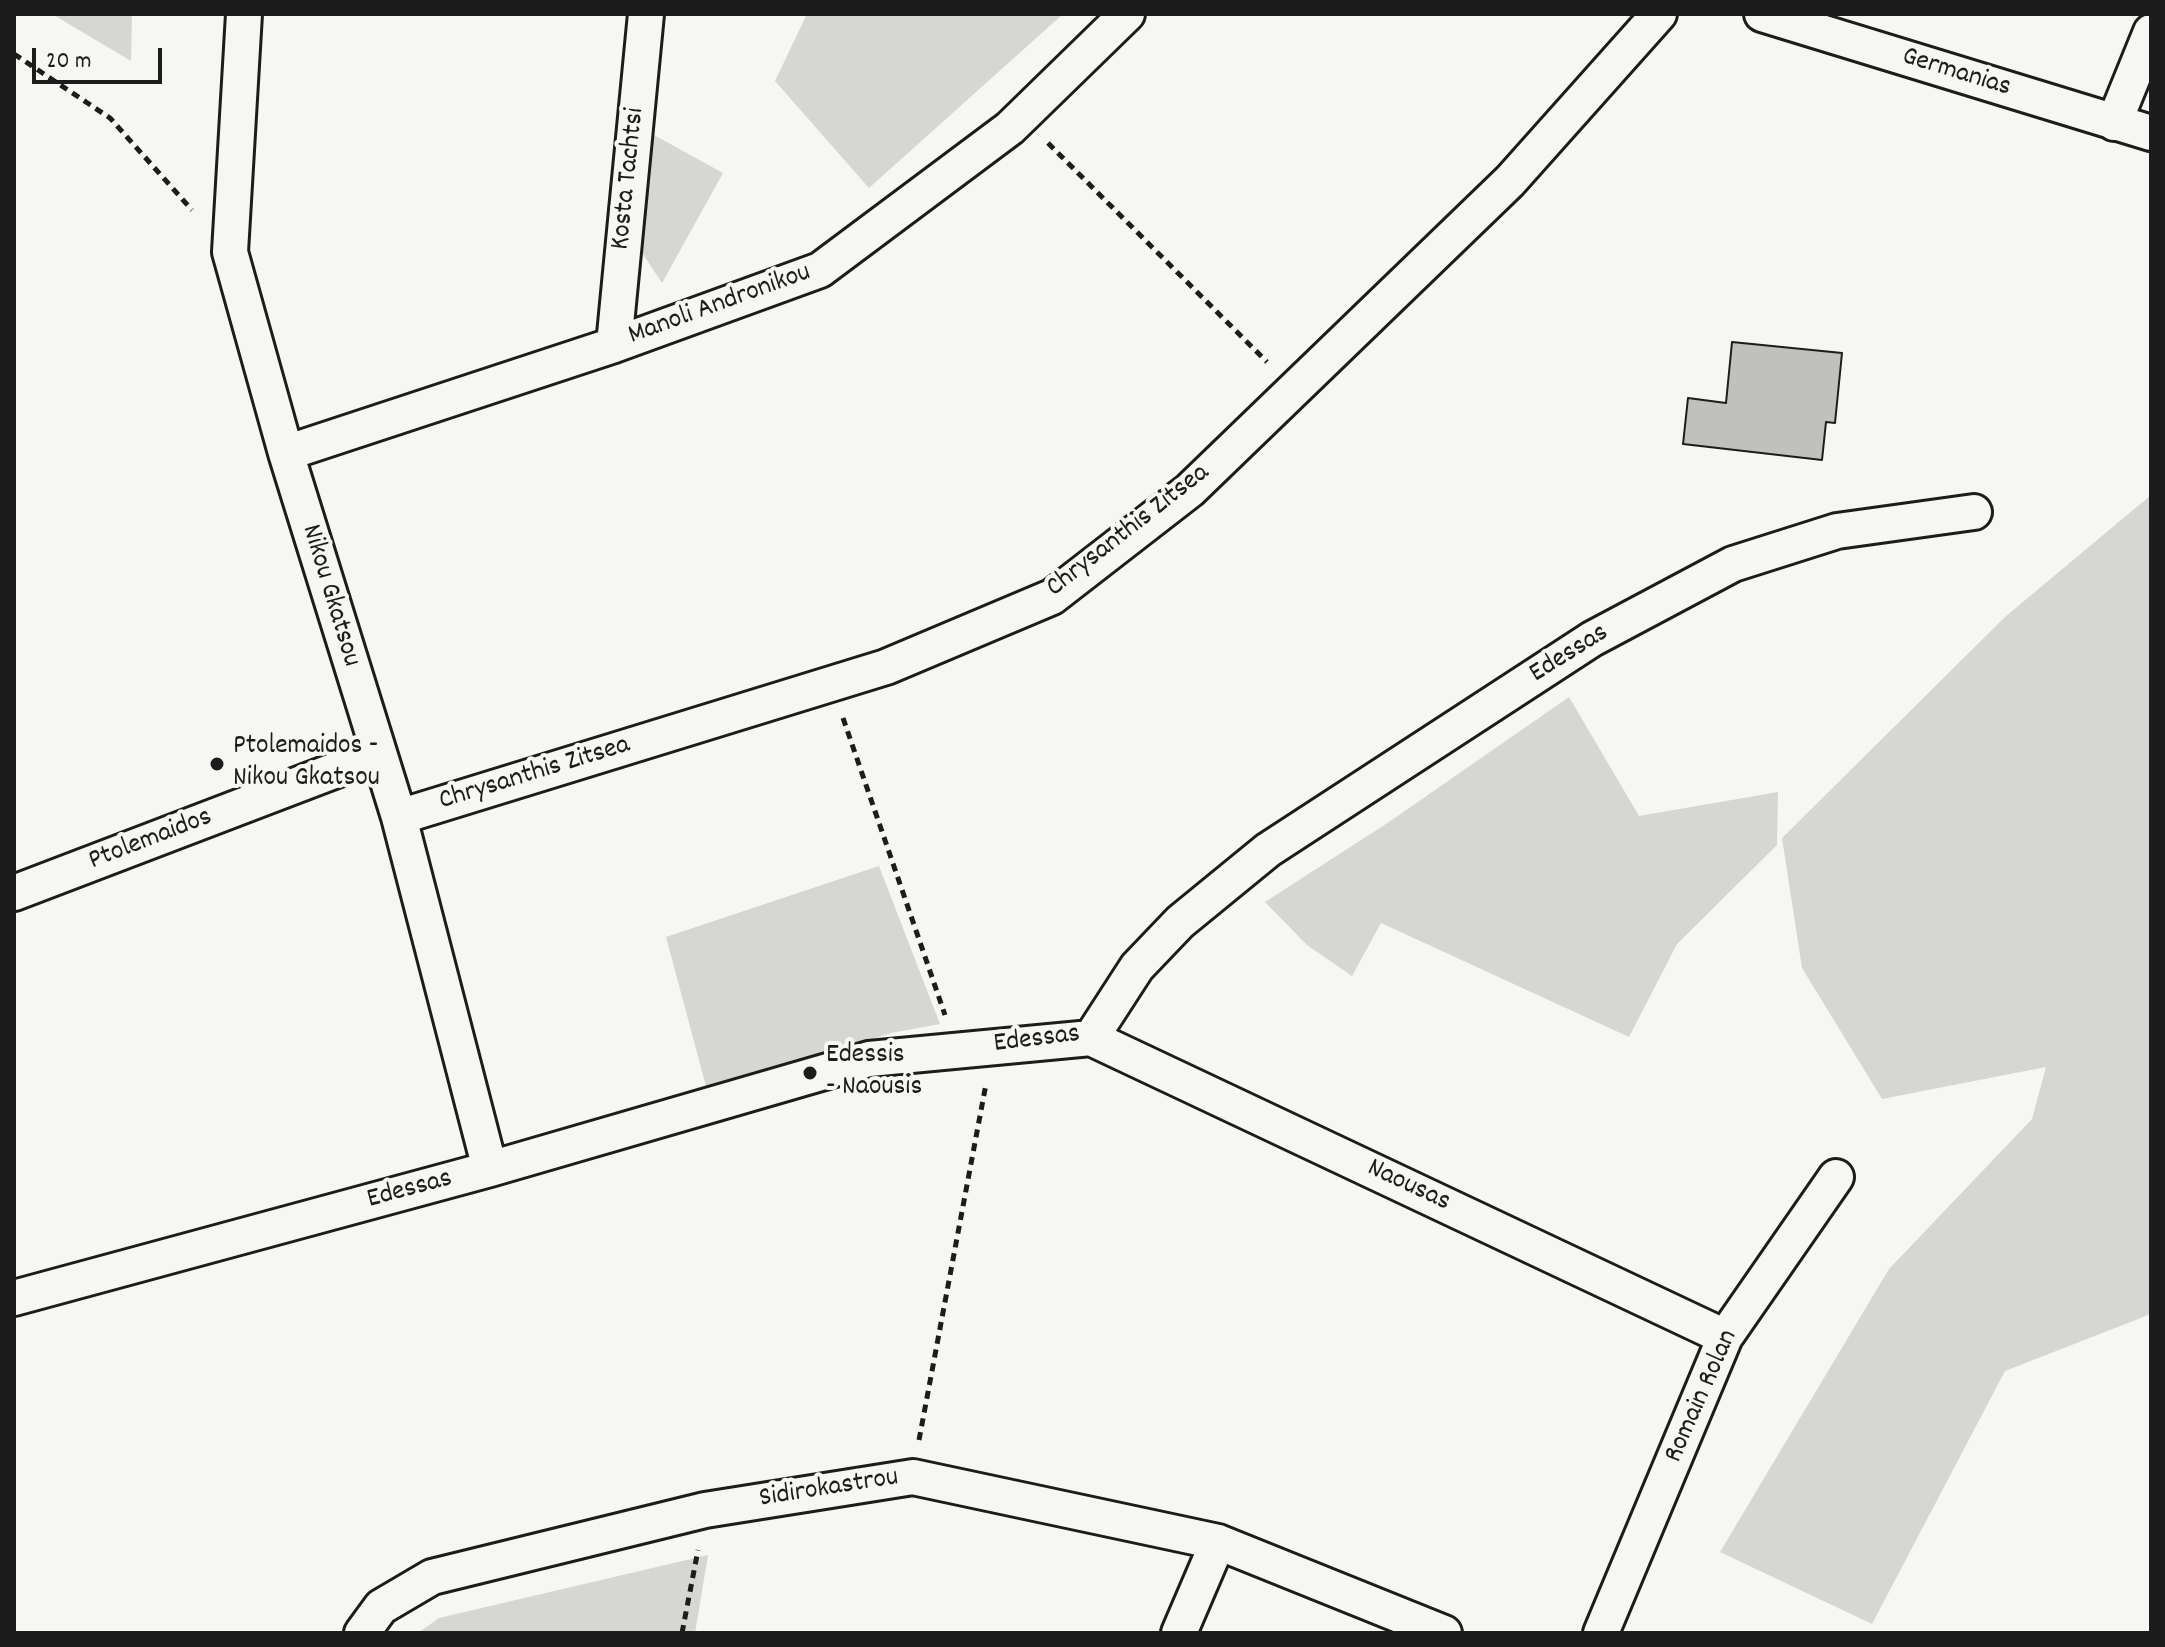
<!DOCTYPE html>
<html>
<head>
<meta charset="utf-8">
<style>
  body { margin:0 }
  #map { position:relative; width:2165px; height:1647px; overflow:hidden; background:#f6f6f2; font-family:Dekko,sans-serif }
  canvas { display:block }
  .frame { position:absolute; inset:0; border:16px solid #1c1c1c; pointer-events:none }
  .scale { position:absolute; left:32px; top:48px; width:130px; height:36px; box-sizing:border-box; border:4px solid #1c1c1c; border-top:0; padding-left:10px; font-size:24px; line-height:28px; white-space:nowrap; color:#1c1c1c; -webkit-text-stroke:6px #f6f6f2; paint-order:stroke }
</style>
</head>
<body>
<div id="map">
<canvas width="2165" height="1647"></canvas>
<div class="frame"></div>
<div class="scale">20 m</div>
</div>
<script>
const c = document.querySelector('canvas').getContext('2d');
c.lineJoin = 'round';
function fillPath(path, color) { c.fillStyle = color; c.fill(path, 'evenodd'); }
function trace(path, color, width, dash) { c.strokeStyle = color; c.lineWidth = width; c.lineCap = dash ? 'butt' : 'round'; c.setLineDash(dash || []); c.stroke(path); }
function label(font, color, halo, rows, align = 'center') {
  c.font = font + ' Dekko,sans-serif'; c.lineWidth = 8; c.setLineDash([]); c.textBaseline = 'middle'; c.strokeStyle = halo; c.fillStyle = color; for (const [text, x, y, turn = 0] of rows) {
    c.save(); c.translate(x, y); c.rotate((+turn || 0) * Math.PI / 180); c.textAlign = isNaN(turn) ? turn : align; if (halo) c.strokeText(text, 0, 0); c.fillText(text, 0, 0); c.restore();
  }
}
fillPath(new Path2D(`
  M52,14h80l-1,47z
  M807,14h256l-194,174 -94,-107z
  M654,135l69,38 -61,110 -19,-29 -1,-29z
  M2151,495v819l-146,57 -133,253 -152,-72 169,-283 143,-150 14,-52 -164,32 -80,-131 -20,-130 223,-221z
  M1569,697l70,119 139,-24 -1,53 -100,99 -48,93 -248,-114 -29,53 -45,-31 -42,-43 124,-80z
  M879,866l61,158 -49,9 -184,57 -41,-153z
  M708,1555l-13,78h-277l21,-15z`), '#d6d6d2');
const building = new Path2D(`
  M1732,342l110,11 -7,70 -9,-1 -4,38 -139,-16 5,-46 38,5z`);
fillPath(building, '#c0c0bd');
trace(building, '#1c1c1c', 2);
const minor = new Path2D(`
  M244,14l-14,238 56,201 113,364 91,352
  M1762,14l389,119
  M2114,123l37,-91
  M614,345l32,-331
  M286,453l328,-108 206,-75 190,-142 117,-114
  M399,817l487,-150 166,-70 138,-107 320,-309 149,-167
  M14,893l364,-139
  M1091,1038l46,-71 43,-45 88,-72 324,-211 141,-75 104,-33 137,-19
  M1091,1038l634,299
  M14,1298l476,-129 379,-110 222,-21
  M362,1633l19,-26 51,-30 273,-67 208,-33 305,65 226,91
  M1179,1633l39,-91
  M1601,1633l124,-296 111,-160`);
trace(minor, '#1c1c1c', 40);
trace(new Path2D(`
  M14,54l96,64 82,92
  M1048,143l219,219
  M843,718l102,297
  M919,1440l67,-356
  M682,1633l16,-83`), '#1c1c1c', 5, [8, 6]);
trace(minor, '#f6f6f2', 34);
for (const [x, y, r, color] of [
  [217,764,8,"#1c1c1c"],
  [810,1073,8,"#1c1c1c"]
]) { const dot = new Path2D(); dot.arc(x, y, r, 0, 2 * Math.PI); c.fillStyle = color; c.fill(dot); trace(dot, '#f6f6f2', 3); }
label('28px', '#1c1c1c', '#f6f6f2', [
  ["Germanias",1956,74,17],
  ["Kosta Tachtsi",630,179,-84],
  ["Manoli Andronikou",720,306,-20],
  ["Chrysanthis Zitsea",1129,532,-38],
  ["Nikou Gkatsou",329,596,73],
  ["Edessas",1570,655,-32],
  ["Chrysanthis Zitsea",535,775,-17],
  ["Ptolemaidos",151,841,-21],
  ["Edessas",1037,1041,-7],
  ["Naousas",1408,1187,25],
  ["Edessas",410,1191,-15],
  ["Romain Rolan",1703,1397,-66],
  ["Sidirokastrou",829,1490,-9]
]);
label('28px', '#1c1c1c', '#f6f6f2', [
  ["Ptolemaidos -",233,748],
  ["Nikou Gkatsou",233,780],
  ["Edessis",826,1057],
  ["- Naousis",826,1089]
], 'left');
</script>
</body>
</html>
